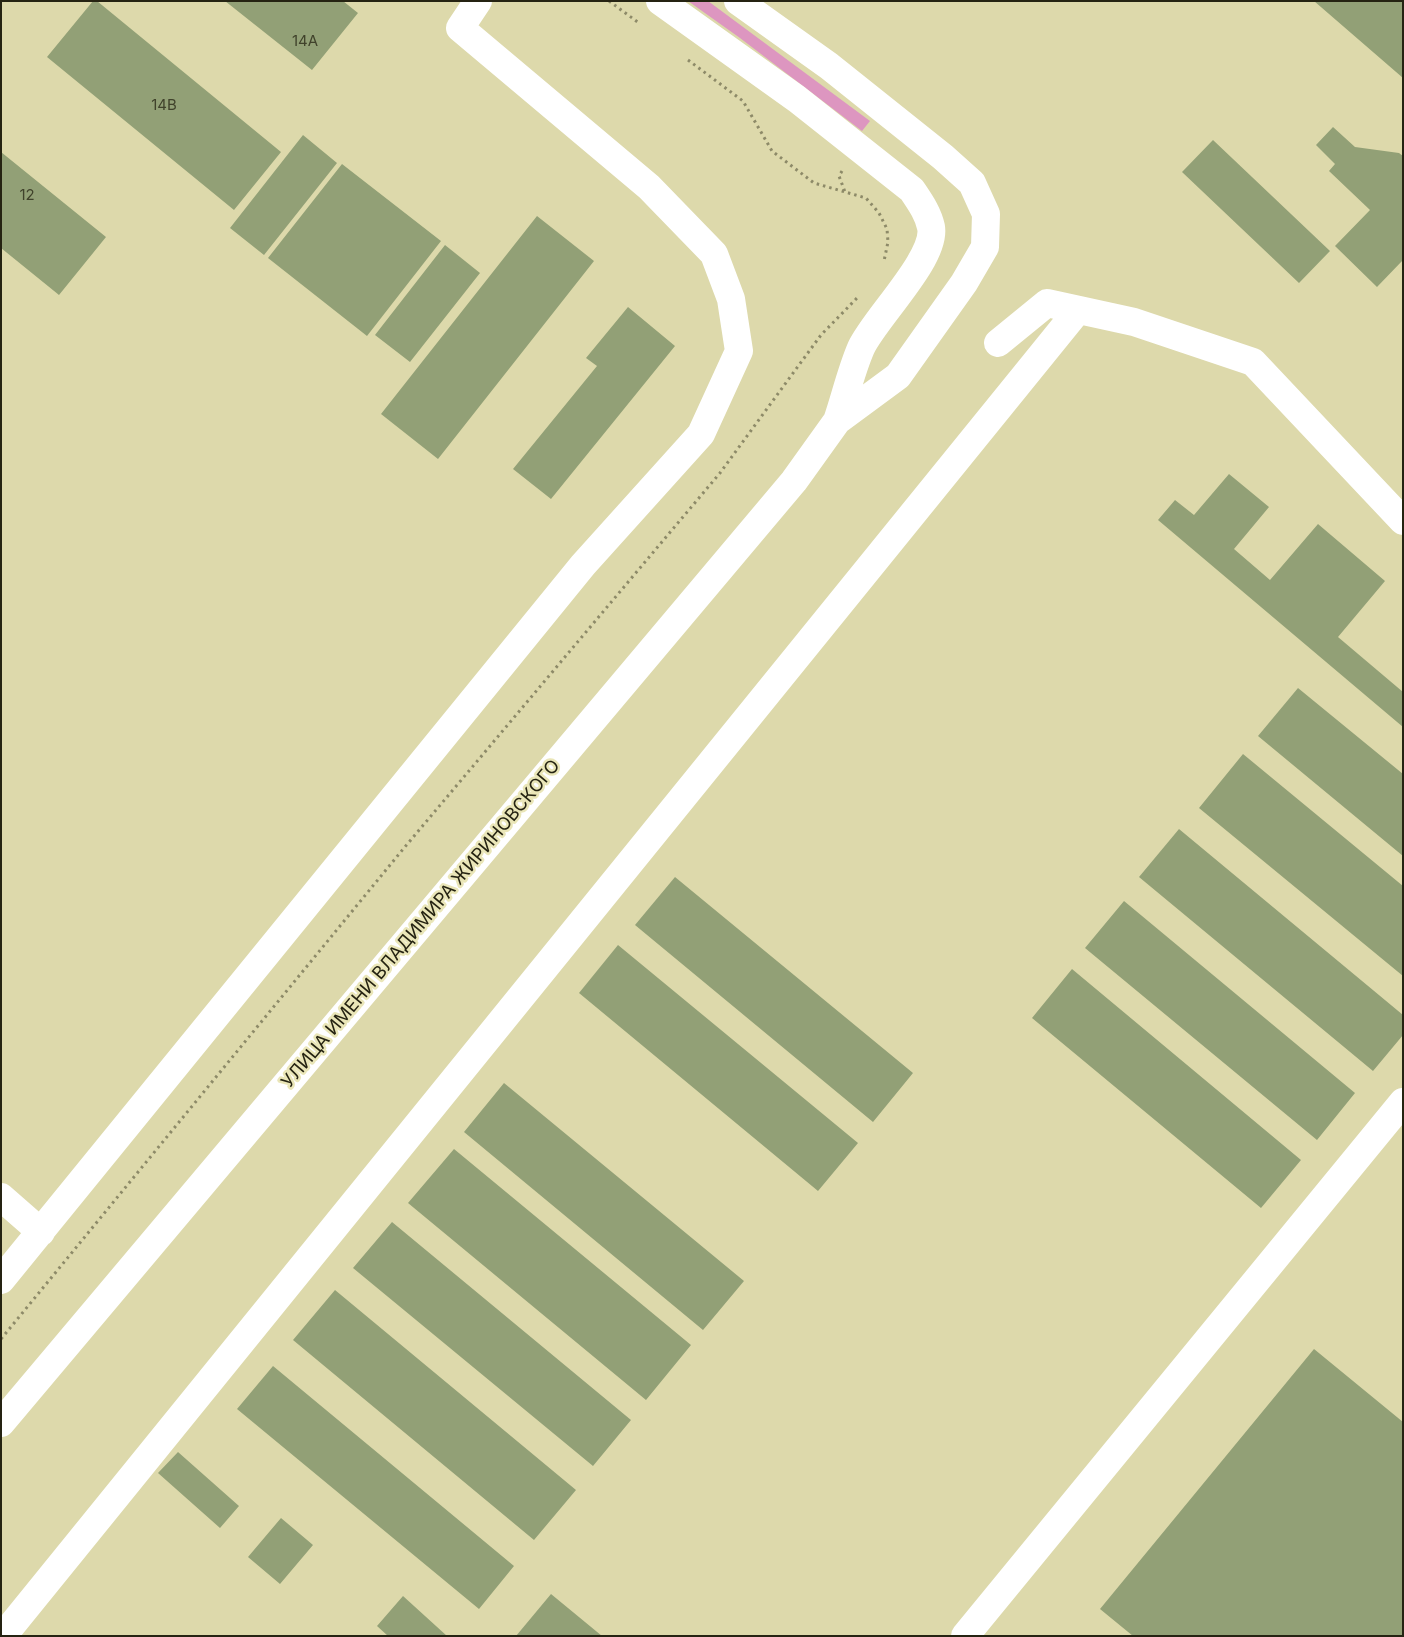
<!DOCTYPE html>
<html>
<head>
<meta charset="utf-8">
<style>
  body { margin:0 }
  #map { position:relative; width:1404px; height:1637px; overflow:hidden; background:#ddd9ab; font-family:Inter,sans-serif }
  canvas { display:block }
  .frame { position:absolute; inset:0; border:2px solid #252312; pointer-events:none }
</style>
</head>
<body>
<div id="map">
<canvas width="1404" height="1637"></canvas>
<div class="frame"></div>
</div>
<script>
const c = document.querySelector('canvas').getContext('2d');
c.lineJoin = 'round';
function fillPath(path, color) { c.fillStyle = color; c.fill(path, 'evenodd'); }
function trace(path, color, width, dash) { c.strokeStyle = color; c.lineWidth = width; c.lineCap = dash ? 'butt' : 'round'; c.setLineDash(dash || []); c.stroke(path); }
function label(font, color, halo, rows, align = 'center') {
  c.font = font + ' Inter,sans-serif'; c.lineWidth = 5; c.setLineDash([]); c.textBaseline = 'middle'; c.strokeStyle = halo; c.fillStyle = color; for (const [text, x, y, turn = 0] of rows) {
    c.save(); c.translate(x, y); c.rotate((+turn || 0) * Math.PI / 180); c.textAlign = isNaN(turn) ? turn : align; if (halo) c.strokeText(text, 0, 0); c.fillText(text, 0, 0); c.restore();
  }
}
fillPath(new Path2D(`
  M688,1h20l162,120 -8,10 -122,-93z`), '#dd96c0');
fillPath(new Path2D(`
  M93,1h4l184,151 -47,58 -187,-153z
  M225,1h118l15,12 -46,57z
  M1314,1h88l1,77z
  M1333,127l22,20 44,6 4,3v104l-26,27 -42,-41 35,-36 -41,-39 6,-7 -19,-19z
  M303,135l34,28 -73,92 -34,-27z
  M1213,140l117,111 -31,32 -117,-111z
  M1,152l105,85 -47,58 -58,-47z
  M342,164l99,77 -74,95 -99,-78z
  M537,216l57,45 -156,198 -57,-45z
  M445,245l35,28 -70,89 -35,-27z
  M628,307l47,39 -124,153 -38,-30 84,-103 -11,-8z
  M1229,474l40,33 -35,42 36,31 48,-56 67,57 -47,56 65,55v35l-245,-207 17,-20 19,15z
  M1298,688l105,86v82l-145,-120z
  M1243,754l160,132v90l-204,-168z
  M1179,829l224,186v20l-30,36 -234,-194z
  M675,877l238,196 -40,49 -238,-197z
  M1124,901l231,192 -38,47 -232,-192z
  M618,945l240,198 -40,48 -239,-198z
  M1072,969l229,191 -40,48 -229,-190z
  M504,1083l240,198 -41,49 -239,-198z
  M454,1149l237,196 -45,55 -238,-197z
  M392,1222l239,198 -38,46 -240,-198z
  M335,1290l241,200 -42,50 -241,-200z
  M1314,1349l89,73v214h-270l-33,-27z
  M273,1366l241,200 -35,43 -242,-200z
  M178,1452l61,54 -19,22 -62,-55z
  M281,1518l32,27 -33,39 -32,-27z
  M551,1594l51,42h-86z
  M403,1596l44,40h-59l-11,-10z`), '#92a076');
trace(new Path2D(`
  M609,1l30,22
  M688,60l55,41 29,50 42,32 52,15 13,15 8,16 1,13 -4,19
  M842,171l-3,5 6,16
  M1,1339l403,-491 316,-375 101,-138 36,-37`), '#8d8a68', 3, [2.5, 4]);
trace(new Path2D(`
  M998,343l49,-40 87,19 119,40 150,159
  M1,1197l40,35
  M1,1280l582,-715 118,-131 38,-83 -8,-52 -17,-45 -65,-67 -189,-159 18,-27
  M3,1636l1075,-1326
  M965,1636l438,-534`), '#fff', 28);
trace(new Path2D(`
  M660,1l137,98 115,91c8,12 16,23 19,37 6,31 -57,92 -70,121 -10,23 -16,50 -24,73
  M1,1423l793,-942 43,-60 61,-45 66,-93 21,-36 1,-33 -14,-31 -29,-26 -114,-91 -91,-65`), '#fff', 28);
label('15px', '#40422b', null, [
  ["14А",305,41],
  ["14В",164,105],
  ["12",27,195]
]);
label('18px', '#252312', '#eae6b8', [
  ["УЛИЦА ИМЕНИ ВЛАДИМИРА ЖИРИНОВСКОГО",421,924,-50]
]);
</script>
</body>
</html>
